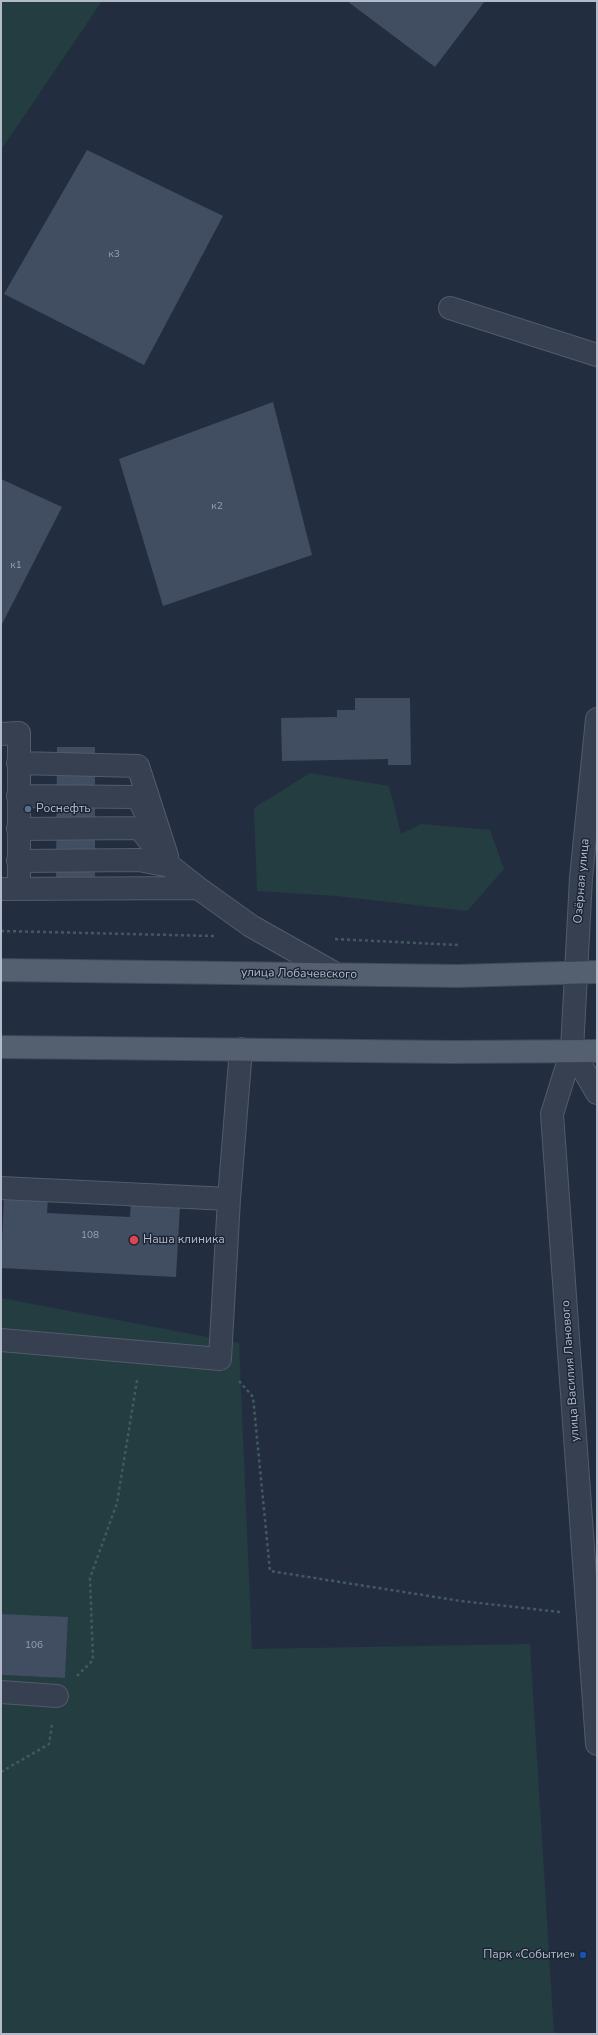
<!DOCTYPE html>
<html>
<head>
<meta charset="utf-8">
<style>
  body { margin:0 }
  #map { position:relative; width:598px; height:2035px; overflow:hidden; background:#222e40; font-family:"Nunito Sans",sans-serif }
  canvas { display:block }
  .frame { position:absolute; inset:0; border:2px solid #b3bbca; pointer-events:none }
</style>
</head>
<body>
<div id="map">
<canvas width="598" height="2035"></canvas>
<div class="frame"></div>
</div>
<script>
const c = document.querySelector('canvas').getContext('2d');
c.lineJoin = 'round';
function fillPath(path, color) { c.fillStyle = color; c.fill(path, 'evenodd'); }
function trace(path, color, width, dash) { c.strokeStyle = color; c.lineWidth = width; c.lineCap = dash ? 'butt' : 'round'; c.setLineDash(dash || []); c.stroke(path); }
function label(font, color, halo, rows, align = 'center') {
  c.font = font + ' "Nunito Sans",sans-serif'; c.lineWidth = 3; c.setLineDash([]); c.textBaseline = 'middle'; c.strokeStyle = halo; c.fillStyle = color; for (const [text, x, y, turn = 0] of rows) {
    c.save(); c.translate(x, y); c.rotate((+turn || 0) * Math.PI / 180); c.textAlign = isNaN(turn) ? turn : align; if (halo) c.strokeText(text, 0, 0); c.fillText(text, 0, 0); c.restore();
  }
}
fillPath(new Path2D(`
  M1,1h101l-101,149z
  M310,773l79,13 12,48 20,-10 69,6 14,39 -37,42 -131,-15 -79,-5 -3,-83z
  M1,1298l238,45 13,306 278,-5 24,390h-553v-359l64,3 3,-60 -67,-4z`), '#243d41');
fillPath(new Path2D(`
  M347,1h138l-50,66z
  M87,150l136,66 -79,149 -140,-71z
  M273,402l39,153 -149,51 -44,-147z
  M1,479l61,28 -61,119z
  M355,698h55l1,67h-23v-6l-106,2 -1,-43 56,-1v-7h18z
  M57,747h38v141l-39,-1z
  M4,1195l44,3 -1,15 83,4 1,-14 49,3 -4,71 -175,-9z
  M1,1614l67,3 -3,61 -64,-3z`), '#414e62');
const minor = new Path2D(`
  M450,308l147,47
  M597,719l-16,159 -9,172 -20,64 45,630
  M1,734l18,-1v155
  M18,763l120,3 29,90
  M18,796l120,1 10,21
  M18,829l121,-1 31,38 28,22 53,38 85,48
  M18,861l121,-1 31,6
  M1,889l197,-1
  M572,1050l25,43
  M1,1188l228,11 12,-150
  M1,1340l219,19 9,-160
  M1,1692l56,4`);
const major = new Path2D(`
  M1,970l457,6 139,-4
  M1,1047l451,5 145,-1`);
trace(minor, '#525b6a', 24);
trace(major, '#404959', 24);
trace(new Path2D(`
  M1,931l213,5
  M335,939l123,6
  M239,1381l14,16 17,174 191,30 99,11
  M77,1676l16,-16 -3,-82 27,-75 20,-123
  M1,1772l48,-28 3,-19`), '#425a5e', 2.5, [3, 3]);
trace(minor, '#374050', 22);
trace(major, '#545f70', 22);
for (const [x, y, r, color] of [
  [28,809,4,"#5c6f8a"],
  [134,1240,5,"#e0444e"],
  [583,1955,4,"#1a4fb4"]
]) { const dot = new Path2D(); dot.arc(x, y, r, 0, 2 * Math.PI); c.fillStyle = color; c.fill(dot); trace(dot, '#1c2535', 1.5); }
label('10px', '#96a0b0', null, [
  ["к3",114,255],
  ["к2",217,507],
  ["к1",16,566],
  ["108",90,1236],
  ["106",34,1646]
]);
label('12px', '#b3bbca', '#1c2535', [
  ["Роснефть",36,809],
  ["Наша клиника",143,1240],
  ["Парк «Событие»",575,1955,"right"]
], 'left');
label('12px', '#b3bbca', '#1c2535', [
  ["Озёрная улица",582,881,-85],
  ["улица Лобачевского",299,974,1],
  ["улица Василия Ланового",571,1371,-94]
]);
</script>
</body>
</html>
